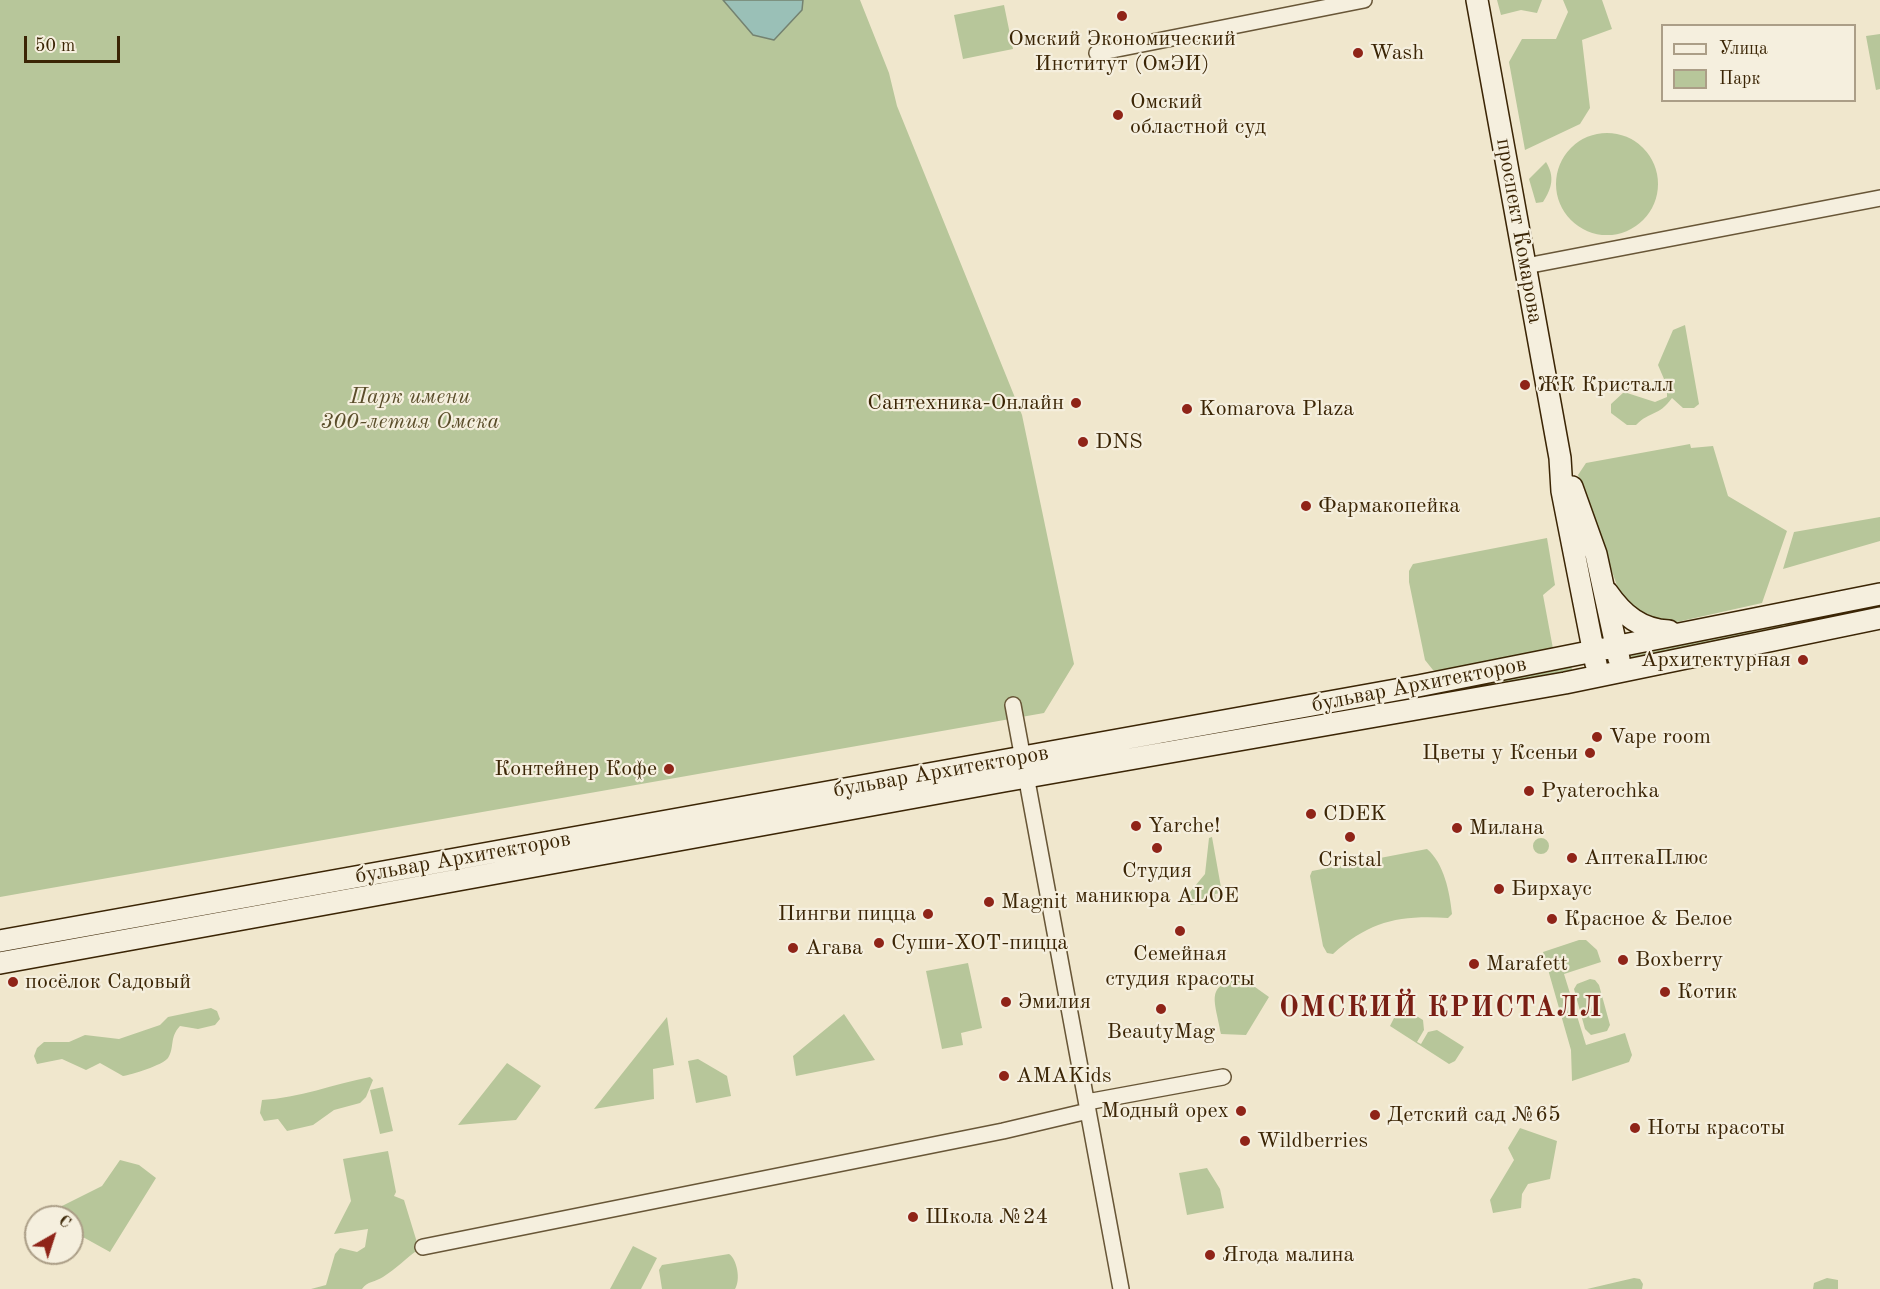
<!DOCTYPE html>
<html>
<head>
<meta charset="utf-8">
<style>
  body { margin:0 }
  #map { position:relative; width:1880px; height:1289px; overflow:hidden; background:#f0e7cd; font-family:"Old Standard TT",serif }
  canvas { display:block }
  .legend { position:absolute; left:1661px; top:24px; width:195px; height:78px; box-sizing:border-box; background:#f5efde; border:2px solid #ab9e87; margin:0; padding:8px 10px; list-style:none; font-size:18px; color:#3b2505 }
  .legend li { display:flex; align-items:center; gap:12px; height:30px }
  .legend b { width:30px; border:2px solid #ab9e87 }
  .north { position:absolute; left:24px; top:1205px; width:60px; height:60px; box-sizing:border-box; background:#f5efde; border:2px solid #ab9e87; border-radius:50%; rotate:39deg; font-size:16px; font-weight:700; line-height:24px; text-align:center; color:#3b2505 }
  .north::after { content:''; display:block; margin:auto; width:21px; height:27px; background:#8f2418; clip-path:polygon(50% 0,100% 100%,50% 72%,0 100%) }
  .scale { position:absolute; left:24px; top:36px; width:96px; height:27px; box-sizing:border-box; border:3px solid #3b2505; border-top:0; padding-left:8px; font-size:18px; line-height:21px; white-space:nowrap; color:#3b2505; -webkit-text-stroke:4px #f5efde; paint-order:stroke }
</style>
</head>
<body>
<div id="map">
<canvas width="1880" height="1289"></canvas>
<ul class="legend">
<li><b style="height:8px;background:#f5efde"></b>Улица</li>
<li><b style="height:16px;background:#b7c69a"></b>Парк</li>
</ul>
<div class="north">С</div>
<div class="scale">50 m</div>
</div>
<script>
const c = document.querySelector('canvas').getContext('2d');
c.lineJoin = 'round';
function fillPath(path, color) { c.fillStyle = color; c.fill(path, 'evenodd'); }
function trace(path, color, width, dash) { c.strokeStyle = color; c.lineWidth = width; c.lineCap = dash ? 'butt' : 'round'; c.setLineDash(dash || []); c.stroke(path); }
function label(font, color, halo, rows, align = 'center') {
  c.font = font + ' "Old Standard TT",serif'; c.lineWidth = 4.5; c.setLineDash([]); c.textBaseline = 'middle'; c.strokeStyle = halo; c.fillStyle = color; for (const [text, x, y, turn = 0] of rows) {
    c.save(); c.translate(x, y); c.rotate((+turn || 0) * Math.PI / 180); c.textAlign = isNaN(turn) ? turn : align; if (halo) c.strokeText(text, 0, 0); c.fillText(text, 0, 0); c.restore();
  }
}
fillPath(new Path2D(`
  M0,0h860l29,73 8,33 125,309 52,249 -30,49 -1044,184z
  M1497,0h45l-5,13 -16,-3 -20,5z
  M1563,0h39l10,29 -30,11 8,68 -10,16 -55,26 -16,-88 13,-23h34l12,-27z
  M1004,5l9,44 -50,10 -9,-44z
  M1880,34v55l-4,1 -10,-54z
  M1556 184a51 51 0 1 1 102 0a51 51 0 1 1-102 0Z
  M1546,162c9,15 6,26 -3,40l-7,1 -7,-24z
  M1685,325l14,79 -5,4h-11l-11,-10c-14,19 -21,12 -36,27h-9l-16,-12v-9l13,-12 31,10 12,-5v-11l-9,-21 15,-35z
  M1690,444l1,4 22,-2 15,50 59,35 -25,72 -85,19 -17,1 -13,-4 -26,-22 -43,-122 8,-12z
  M1880,517v24l-97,28 11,-37z
  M1547,538l8,47 -12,10 11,59 -110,20 -11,-4 -8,-10 -16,-78v-11l4,-7z
  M1880,604v5l-254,52 -1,-4z
  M1571,666l2,7 -369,67 -1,-6z
  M1212,837l10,56 -7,1 1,6 -25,5 -6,-7 20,-24 4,-36z
  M1533 846a8 8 0 1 1 16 0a8 8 0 1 1-16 0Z
  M1427,849c17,14 23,44 25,65l-4,4c-49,-3 -78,3 -115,36l-6,-1 -4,-7 -13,-70 2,-5z
  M1579,940h7l11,10 4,12 -37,12 22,71 39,-12 7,22 -3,7 -57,19 -1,-31 -28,-98z
  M968,963l14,65 -21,5 2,12 -21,4 -16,-78z
  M1248,975l7,12 14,10 -23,38 -25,-1c-7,-39 -17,-48 27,-59z
  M1590,979l5,1 4,5 11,40 -3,6 -16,4 -6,-6 -11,-40 3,-5z
  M1400,1006l23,14 1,10 -7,12 4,2 7,-12 9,-2 27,17 -9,14 -6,3 -59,-38z
  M211,1008l6,3 3,8 -5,6 -17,4 -18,-3c-11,12 -5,21 -12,32 -5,7 -37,17 -45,18l-23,-13 -14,7 -24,-11 -25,5 -3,-8 3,-8 7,-6h25l16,-7 34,4 41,-14 8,-8z
  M844,1014l31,46 -79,16 -3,-20z
  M667,1017l7,48 -21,4 1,30 -60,10z
  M698,1059l29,17 4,20 -35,7 -8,-42z
  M507,1063l34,23 -25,34 -58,5z
  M370,1077l3,3 -7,17 -6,6 -26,7 -21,15 -26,6 -9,-12 -14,2 -4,-8 2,-13c37,-2 72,-16 108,-23z
  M383,1087l10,44 -13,3 -10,-44z
  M1520,1128l37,13 -7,38 -22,5 -6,10 -1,14 -28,5 -3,-13 24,-40 -6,-12z
  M388,1151l8,41 -2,4 10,4 15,49c-13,9 -23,20 -36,28 -7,5 -16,4 -21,12h-51l15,-4 9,-31 5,-6 17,4 8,-5 3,-18 -34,5 17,-33 -8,-42z
  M120,1160l19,5 17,13 -46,74 -38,-21v-14l-28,-2 58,-29z
  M1207,1168l13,21 4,19 -37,7 -8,-42z
  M633,1246l24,12 -16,31h-31z
  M729,1254c8,5 12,26 6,35h-73l-3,-19 3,-5z
  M1634,1278l6,1 3,5 -1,5h-55z
  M1827,1278l11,2v9h-25l1,-6z`), '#b7c69a');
const water = new Path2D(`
  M723,0h80l-1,10 -28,30 -21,-5z`);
fillPath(water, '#9ac0b7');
trace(water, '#748270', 1.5);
const minor = new Path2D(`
  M1097,53l267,-53
  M1526,266l354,-68
  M1013,705l108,584
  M1087,1102l136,-25
  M423,1247l580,-116 85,-20`);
const secondary = new Path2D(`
  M1477,0l83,458 2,33 34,173
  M1572,487l24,67 23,105
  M1607,592c16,23 34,38 62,39
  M0,941l1418,-255 462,-92
  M0,963l1004,-182 561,-98 315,-65`);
trace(minor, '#685637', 18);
trace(secondary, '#3b2505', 24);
trace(minor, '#f5efde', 15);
trace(secondary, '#f5efde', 21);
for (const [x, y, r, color] of [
  [1122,16,6,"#8f2418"],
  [1358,53,6,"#8f2418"],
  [1118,115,6,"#8f2418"],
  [1525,385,6,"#8f2418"],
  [1076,403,6,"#8f2418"],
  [1187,409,6,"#8f2418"],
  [1083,442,6,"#8f2418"],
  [1306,506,6,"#8f2418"],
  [1803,660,6,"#8f2418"],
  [1597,737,6,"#8f2418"],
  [1590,753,6,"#8f2418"],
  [669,769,6,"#8f2418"],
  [1529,791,6,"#8f2418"],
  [1311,814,6,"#8f2418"],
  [1136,826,6,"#8f2418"],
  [1457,828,6,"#8f2418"],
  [1350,837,6,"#8f2418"],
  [1157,848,6,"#8f2418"],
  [1572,858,6,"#8f2418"],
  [1499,889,6,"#8f2418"],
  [989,902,6,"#8f2418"],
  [928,914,6,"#8f2418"],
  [1552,919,6,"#8f2418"],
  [1180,931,6,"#8f2418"],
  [879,943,6,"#8f2418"],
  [793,948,6,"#8f2418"],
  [1623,960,6,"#8f2418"],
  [1474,964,6,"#8f2418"],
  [13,982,6,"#8f2418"],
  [1665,992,6,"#8f2418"],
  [1006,1002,6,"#8f2418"],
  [1161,1009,6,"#8f2418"],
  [1004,1076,6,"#8f2418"],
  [1241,1111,6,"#8f2418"],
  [1375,1115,6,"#8f2418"],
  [1635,1128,6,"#8f2418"],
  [1245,1141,6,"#8f2418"],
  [913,1217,6,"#8f2418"],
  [1210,1255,6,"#8f2418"]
]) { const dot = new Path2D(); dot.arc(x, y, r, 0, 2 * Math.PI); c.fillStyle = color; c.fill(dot); trace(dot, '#f5efde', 2); }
label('22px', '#3b2505', '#f5efde', [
  ["Омский Экономический",1122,39,"center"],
  ["Институт (ОмЭИ)",1122,64,"center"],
  ["Wash",1370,53],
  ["Омский",1130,102],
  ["областной суд",1130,127],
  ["ЖК Кристалл",1537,385],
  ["Сантехника-Онлайн",1064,403,"right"],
  ["Komarova Plaza",1199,409],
  ["DNS",1095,442],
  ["Фармакопейка",1318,506],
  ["Архитектурная",1791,660,"right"],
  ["Vape room",1609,737],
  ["Цветы у Ксеньи",1578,753,"right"],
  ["Контейнер Кофе",657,769,"right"],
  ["Pyaterochka",1541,791],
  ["CDEK",1323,814],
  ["Yarche!",1148,826],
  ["Милана",1469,828],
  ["АптекаПлюс",1584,858],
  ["Cristal",1350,860,"center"],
  ["Студия",1157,871,"center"],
  ["маникюра ALOE",1157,896,"center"],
  ["Бирхаус",1511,889],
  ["Magnit",1001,902],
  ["Пингви пицца",916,914,"right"],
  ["Красное & Белое",1564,919],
  ["Суши-ХОТ-пицца",891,943],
  ["Агава",805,948],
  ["Семейная",1180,954,"center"],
  ["студия красоты",1180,979,"center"],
  ["Boxberry",1635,960],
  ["Marafett",1486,964],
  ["посёлок Садовый",25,982],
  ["Котик",1677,992],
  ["Эмилия",1018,1002],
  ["BeautyMag",1161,1032,"center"],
  ["AMAKids",1016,1076],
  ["Модный орех",1229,1111,"right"],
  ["Детский сад №65",1387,1115],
  ["Ноты красоты",1647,1128],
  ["Wildberries",1257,1141],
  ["Школа №24",925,1217],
  ["Ягода малина",1222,1255]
], 'left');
label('22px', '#3b2505', '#f5efde', [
  ["проспект Комарова",1519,231,80],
  ["бульвар Архитекторов",1419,685,-11],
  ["бульвар Архитекторов",941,772,-10],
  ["бульвар Архитекторов",463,858,-10]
]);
label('italic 22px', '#5a4d2a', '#f5efde', [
  ["Парк имени",410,397],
  ["300-летия Омска",410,422]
]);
c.letterSpacing = '1.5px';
label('bold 28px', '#7a1f14', '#f5efde', [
  ["ОМСКИЙ КРИСТАЛЛ",1441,1009]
]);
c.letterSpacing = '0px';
</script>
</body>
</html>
